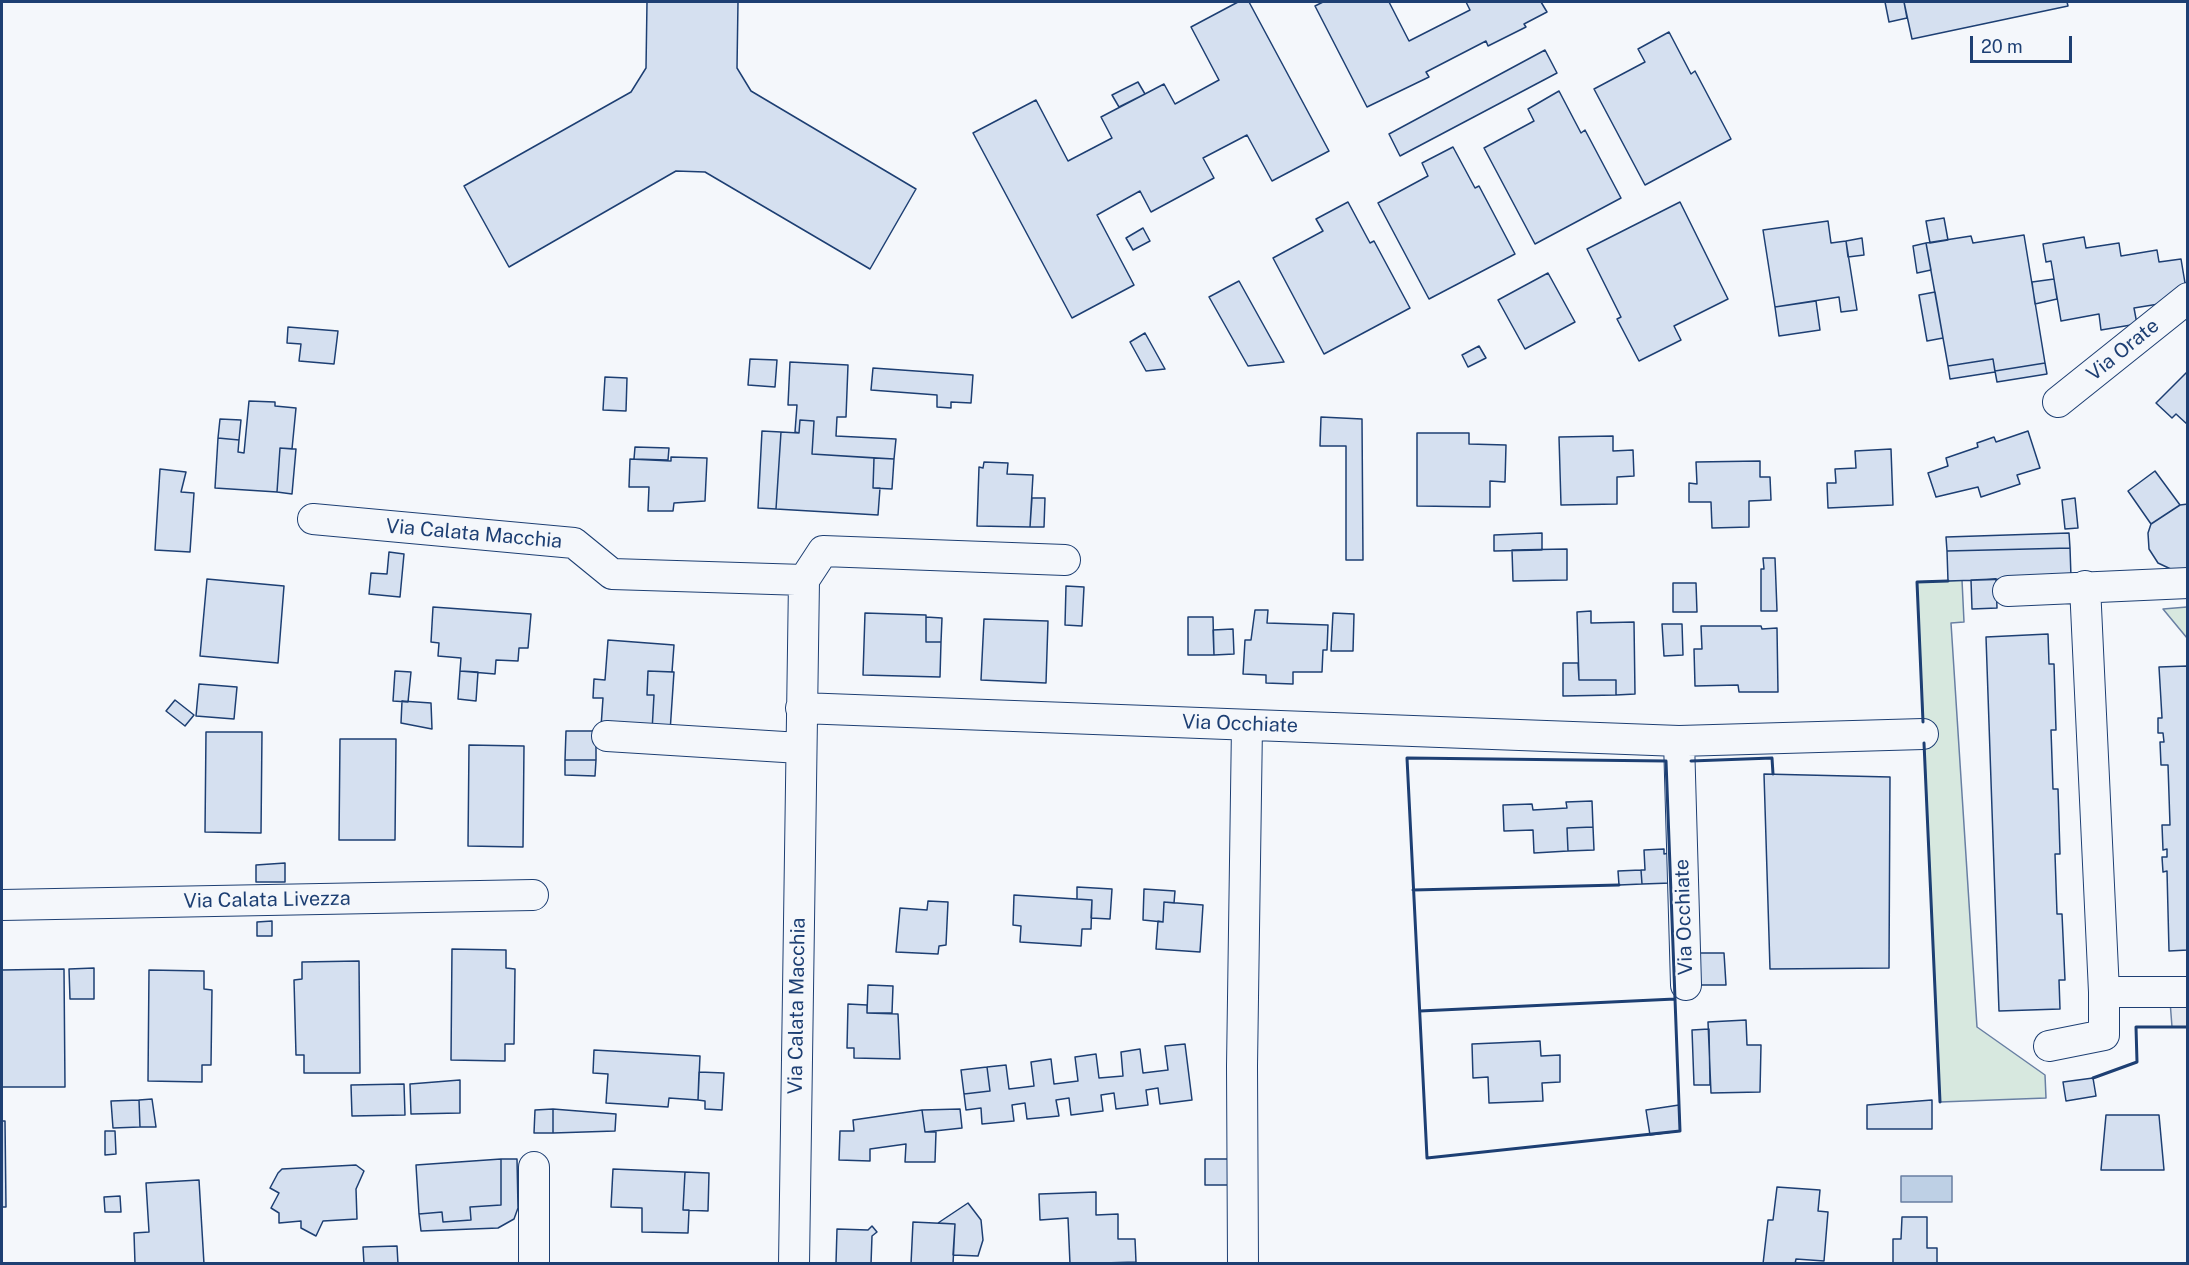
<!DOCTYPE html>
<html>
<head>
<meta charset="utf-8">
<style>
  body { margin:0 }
  #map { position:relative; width:2189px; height:1265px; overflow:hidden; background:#f4f7fb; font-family:"Public Sans",sans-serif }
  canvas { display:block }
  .frame { position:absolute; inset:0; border:3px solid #1d3f73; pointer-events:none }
  .scale { position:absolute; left:1970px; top:36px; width:102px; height:27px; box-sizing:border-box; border:3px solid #1d3f73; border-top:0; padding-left:8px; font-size:18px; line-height:21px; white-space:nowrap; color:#1d3f73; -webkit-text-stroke:4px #f4f7fb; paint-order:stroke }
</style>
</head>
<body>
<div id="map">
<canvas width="2189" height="1265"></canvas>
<div class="frame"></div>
<div class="scale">20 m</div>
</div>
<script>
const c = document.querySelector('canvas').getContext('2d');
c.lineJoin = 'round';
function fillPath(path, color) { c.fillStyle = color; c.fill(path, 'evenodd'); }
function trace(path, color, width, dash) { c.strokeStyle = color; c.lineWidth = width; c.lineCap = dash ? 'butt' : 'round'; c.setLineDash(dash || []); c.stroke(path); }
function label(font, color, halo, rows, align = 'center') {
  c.font = font + ' "Public Sans",sans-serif'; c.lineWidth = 4.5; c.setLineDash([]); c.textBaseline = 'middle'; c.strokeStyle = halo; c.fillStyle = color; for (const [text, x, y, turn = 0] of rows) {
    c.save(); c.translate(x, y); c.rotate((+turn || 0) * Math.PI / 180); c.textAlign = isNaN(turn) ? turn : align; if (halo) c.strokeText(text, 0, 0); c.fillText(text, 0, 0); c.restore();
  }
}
const green = new Path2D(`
  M1962,580l2,42 -13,1 26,404 68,48 1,23 -106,4 -23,-520z
  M2187,607h1l-1,31 -24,-29z`);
fillPath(green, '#d7e8df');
trace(green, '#687fa3', 1.5);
const parking = new Path2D(`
  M2170,1001h17v26h-15z`);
fillPath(parking, '#e3e8f0');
trace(parking, '#687fa3', 1.5);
const water = new Path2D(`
  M1901,1176h51v26h-51z`);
fillPath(water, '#bed0e5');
trace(water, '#687fa3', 1.5);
const building = new Path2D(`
  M647,2h91l-1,66 14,23 165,98 -46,80 -165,-97 -29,-1 -167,96 -45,-81 167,-94 15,-24z
  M1238,2h11l80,149 -57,30 -25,-46 -44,23 11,20 -63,34 -11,-21 -43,24 37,70 -62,33 -99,-185 63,-33 32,61 44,-23 -11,-21 63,-33 11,20 44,-24 -28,-53z
  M1323,2h66l20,39 61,-31 -4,-8h75l6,10 -23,12 2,3 -38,19 -2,-5 -60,31 3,5 -62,30 -52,-101z
  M1885,2h19l3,16 -18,4z
  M1904,2h163l1,4 -156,33z
  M1669,32l22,42 4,-3 36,68 -86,46 -51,-96 51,-27 -7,-13z
  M1545,50l12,23 -157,83 -11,-22z
  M1138,82l7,12 -26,13 -7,-12z
  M1559,91l22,42 4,-3 36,68 -86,46 -51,-96 50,-27 -6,-12z
  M1453,147l22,41 4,-2 36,68 -86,45 -51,-96 50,-27 -6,-13z
  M1348,202l22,41 4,-2 36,67 -86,46 -51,-96 50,-27 -7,-12z
  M1680,202l48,97 -54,27 7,14 -42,21 -22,-42 4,-2 -34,-68z
  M1944,218l4,22 -18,3 -4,-22z
  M1828,221l3,22 15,-2 11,69 -16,2 -2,-15 -64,10 -12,-77z
  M1143,228l7,13 -17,9 -7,-12z
  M2024,235l21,128 -50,8 -2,-12 -45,7 -22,-123 45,-7 2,7z
  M2084,237l2,11 33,-5 2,13 36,-6 2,12 22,-3 6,36 -22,8 -31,5 3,16 -36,6 -2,-16 -38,7 -10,-60 -5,1 -3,-18z
  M1862,238l2,17 -16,2 -2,-16z
  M1926,243l5,27 -14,3 -4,-27z
  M1548,273l27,49 -50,27 -27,-49z
  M2054,279l3,20 -22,5 -3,-22z
  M1239,281l45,81 -36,4 -39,-69z
  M1935,292l8,46 -16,3 -8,-46z
  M1816,301l4,29 -41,6 -4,-29z
  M288,327l50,4 -4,33 -35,-3 2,-17 -14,-1z
  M1145,333l20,36 -19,2 -16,-29z
  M1479,346l7,12 -18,9 -6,-12z
  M750,359l27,1 -2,27 -27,-2z
  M1993,359l2,13 -45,7 -2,-13z
  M790,362l58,3 -2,52h-9l-1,19 60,3 -2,20 -82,-5 2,-33 -14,-1 -1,13 -4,-1 2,-27h-9z
  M2045,363l2,11 -50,8 -2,-11z
  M873,368l100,7 -2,28 -20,-1v6l-14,-1v-12l-66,-5z
  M2188,371v54l-12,-11 -4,4 -16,-15z
  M605,377l22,1 -1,33 -23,-1z
  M249,401l26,1v4l21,2 -4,41 -12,-1 -3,44 -62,-4 3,-50 21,2 -1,12 6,1z
  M1321,417l41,2 1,141h-17v-114h-26z
  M220,419l21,1 -2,20 -21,-2z
  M800,420l14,1 -2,33 62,4 -1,30h7l-2,27 -102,-6 5,-77 18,1z
  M762,431l19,1 -5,77 -18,-1z
  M2028,431l12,37 -23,7 3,9 -39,13 -3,-10 -42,10 -8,-24 20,-7 -2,-8 32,-11 -1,-4 17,-6 2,5z
  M1417,433h52v11l37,1 -1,37 -15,-1v26l-73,-1z
  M1613,436v15l20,-1 1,26 -17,1v27l-56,1 -2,-68z
  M635,447l34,1 -1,12 -34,-1z
  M280,448l16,1 -4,45 -15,-2z
  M1891,449l2,56 -65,3 -1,-25h9l-1,-14 21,-1 -1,-17z
  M671,457l36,1 -2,43 -31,2 -1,8h-25l1,-24h-20l1,-28 41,2z
  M874,458l20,1 -2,30 -19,-1z
  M1760,461v16h10l1,23 -22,1v26l-37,1 -1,-26h-22v-19l8,1 -1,-22z
  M984,462l24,1 -1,11 26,1 -3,52 -53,-1 2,-59 4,1z
  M160,469l26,3 -5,20 13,1 -4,59 -35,-2z
  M2155,471l25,34 -29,19 -23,-33z
  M1032,498h13l-1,29h-14z
  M2075,498l3,30 -13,1 -3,-29z
  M2188,504v66l-13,1 -17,-8 -9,-14 -1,-16 3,-9 29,-19z
  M1542,533v17l-48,1v-16z
  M2069,533l1,15 -123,3 -1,-14z
  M2070,548l1,29 -123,4 -1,-30z
  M1567,549v31l-54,1 -1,-31z
  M389,552l15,2 -4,43 -31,-3 2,-21 16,1z
  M1763,558h12l2,53h-16v-42h3z
  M207,579l77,7 -6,77 -78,-7z
  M1996,579l1,29 -25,1 -1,-29z
  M1673,583h23l1,29h-24z
  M1066,586l18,1 -2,39 -17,-1z
  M433,607l98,7 -3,34h-9l-1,13 -22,-1 -1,14 -35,-3 1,-13 -23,-2 1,-13 -8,-1z
  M1255,610h13l-1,13 61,2 -1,25h-4l-1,22h-29v12l-27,-1v-8l-23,-1 2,-34h6z
  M1591,611v12l43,-1 1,72 -19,1v-15h-37l-2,-68z
  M865,613l61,2v27h15l-1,35 -77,-2z
  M1333,613l21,1 -1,37h-22z
  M926,617l16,1 -1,24h-15z
  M1188,617h25l1,38h-26z
  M984,619l64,2 -2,62 -65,-3z
  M1662,624h20l1,31 -19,1z
  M1701,626h60l1,3 15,-1 1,64h-39l-1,-7 -43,1 -1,-37h8z
  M1233,629l1,25 -20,1 -1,-25z
  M2048,634l1,30h5l2,66h-5l2,59h5l2,65h-5l2,60h5l3,66h-6l1,29 -61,2 -13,-374z
  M608,640l66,5 -2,27 -24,-1 -1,24h7l-2,36 -51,-4 2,-29h-10l1,-19 11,1z
  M1563,663h15l1,17h37v15l-53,1z
  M2188,666v284l-19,1 -2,-80 -4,1 -1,-15h5v-8l-4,1 -1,-25h8l-2,-60h-7l-1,-23h4l-1,-9h-5v-15h4l-3,-51z
  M395,671l16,1 -3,30 -15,-1z
  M460,671l18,1 -2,29 -18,-2z
  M648,671l26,1 -4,60 -18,-1 2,-36h-7z
  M199,684l38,3 -3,32 -38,-3z
  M175,700l19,15 -9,11 -19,-15z
  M402,701l29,2 1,26 -31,-6z
  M566,731h30v29h-31z
  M206,732h56l-1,101 -56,-1z
  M340,739h56l-1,101h-56z
  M469,745l55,1 -1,101 -55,-1z
  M565,760h31l-1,16 -30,-1z
  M1764,774l126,3 -1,191 -119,1z
  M1592,801l1,26 -26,1 1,23 -34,2 -1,-23 -29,1 -1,-26 29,-1 1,6 34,-2 -1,-6z
  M1593,827l1,23 -26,1 -1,-23z
  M1664,849v5l5,-1 2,30 -29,1 -1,-14h4l-1,-20z
  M285,863v19h-29v-17z
  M1641,870l1,14 -23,1 -1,-14z
  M1077,887l35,2 -2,30 -19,-1 1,-18 -15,-1z
  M1144,889l31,2 -1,12 -10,-1 -1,20 -20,-2z
  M1014,895l78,5 -1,29h-9l-1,17 -61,-4 1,-16 -8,-1z
  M928,901l20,1 -2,43 -7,1 -1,8 -42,-2 4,-44 27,2z
  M1164,902l39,3 -3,47 -44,-3 2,-28 5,1z
  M272,921v15h-15v-14z
  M452,949l54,1v18l9,1 -1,75h-9v17l-54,-1z
  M1697,953h27l2,32h-28z
  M359,961l1,112h-56v-18h-8l-2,-75 8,-1v-17z
  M94,968v31h-24l-1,-30z
  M64,969l1,118h-63v-117z
  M149,970l55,1v18l8,1 -1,75h-9v17l-54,-1z
  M868,985l25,1 -1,27h-25z
  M848,1004l19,1v8l31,1 2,45 -46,-1v-10h-7z
  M1746,1020l1,25h14l-1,47 -49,1 -3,-71z
  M1709,1029l1,56h-16l-2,-55z
  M1540,1041l1,15 19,-1v27l-18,1 1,18 -54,2 -1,-26 -15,1 -1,-34z
  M1185,1044l7,56 -32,4 -2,-16 -12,2 2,15 -32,4 -2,-16 -13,2 2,16 -32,4 -2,-17 -13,2 3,16 -32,3 -2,-16 -13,2 2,16 -32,3 -1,-16 -15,2 -2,-16 26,-3 -3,-24 19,-2 3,24 25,-3 -3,-24 20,-3 3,25 24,-3 -3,-24 21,-3 3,24 24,-2 -2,-24 19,-3 3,24 25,-3 -3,-24z
  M594,1050l106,6 -2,44 -29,-2 -1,9 -62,-4 2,-29 -15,-1z
  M987,1067l3,24 -26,3 -3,-24z
  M699,1072l25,1 -2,37 -17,-1v-8l-7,-1z
  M2093,1078l3,18 -30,5 -3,-19z
  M460,1080v33l-49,1 -1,-30z
  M404,1084l1,31 -53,1 -1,-31z
  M152,1099l4,28h-16l-1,-27z
  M139,1100l1,27 -27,1 -2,-27z
  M1932,1100v29h-65v-24z
  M1679,1105l1,26 -30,4 -4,-25z
  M553,1109v24h-19l1,-23z
  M553,1109l63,5 -1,17 -62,2z
  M960,1109l2,19 -37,4 -3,-22z
  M922,1110l3,22h11l-1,30h-30l1,-18 -36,5v12l-31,-1 1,-29h14l-1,-11z
  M2106,1115h53l5,55h-63z
  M2,1121h3l1,86h-4z
  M105,1131h10l1,23 -11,1z
  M501,1159v46l-31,2 1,13 -28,2 -1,-10 -23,2 -3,-49z
  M501,1159h16l1,49 -4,11 -16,9 -77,3 -2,-17 23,-2 1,10 28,-2 -1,-13 31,-2z
  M1205,1159h25v26h-25z
  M356,1165l8,6 -8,18 1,30 -34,2 -7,15 -15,-8v-7l-22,2v-10l-8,-5 8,-15 -9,-5 8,-15 4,-4z
  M613,1169l72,3 -2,38h6l-1,23 -46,-1v-24l-31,-1z
  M685,1172l24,1 -1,38 -25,-1z
  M199,1180l5,84h-69l-1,-31 15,-1 -3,-49z
  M1777,1187l43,3 -2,21 10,1 -4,49 -28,-2 -1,5h-32l5,-44h5z
  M1096,1192v23l22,-1v25h17l1,23 -66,2 -2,-46 -28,2 -1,-26z
  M120,1196l1,16h-16l-1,-15z
  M968,1203l13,17 2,20 -5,16 -25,-1 2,-31 -17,-1z
  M1902,1217h25v31h10v16h-44v-25h8z
  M913,1222l42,2 -2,40h-42z
  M872,1226l5,6 -5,4 -1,28 -35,-1 1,-34 31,1z
  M397,1246l1,18h-34l-1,-17z`);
fillPath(building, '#d5e0f0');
trace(building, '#1d3f73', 1.5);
const street = new Path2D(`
  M2058,402l130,-104
  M313,519l261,24 38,31 192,6
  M2008,591l180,-8
  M801,708l878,33 244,-7
  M607,736l193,12
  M1679,741l7,244
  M2,905l531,-10
  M2104,992h84
  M2049,1046l55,-11v-43l-19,-406
  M534,1264v-97
  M794,1264l10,-684 19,-29 242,9
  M1243,1264l-1,-198 5,-341`);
trace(street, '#1d3f73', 32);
trace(street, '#f4f7fb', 30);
trace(new Path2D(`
  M1923,722l-6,-140 31,-1
  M1924,743l16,359
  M1407,758l259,3 14,370 -253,27z
  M1691,761l81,-3 1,16
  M1413,890l206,-5
  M1420,1011l255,-12
  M2093,1078l44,-16 -1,-35h52`), '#1d3f73', 3);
label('20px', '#1d3f73', '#f4f7fb', [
  ["Via Orate",2123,350,-39],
  ["Via Calata Macchia",474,534,5],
  ["Via Occhiate",1240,724,2],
  ["Via Calata Livezza",267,900,-1],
  ["Via Occhiate",1684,917,-92],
  ["Via Calata Macchia",797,1006,-89]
]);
</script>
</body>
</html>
